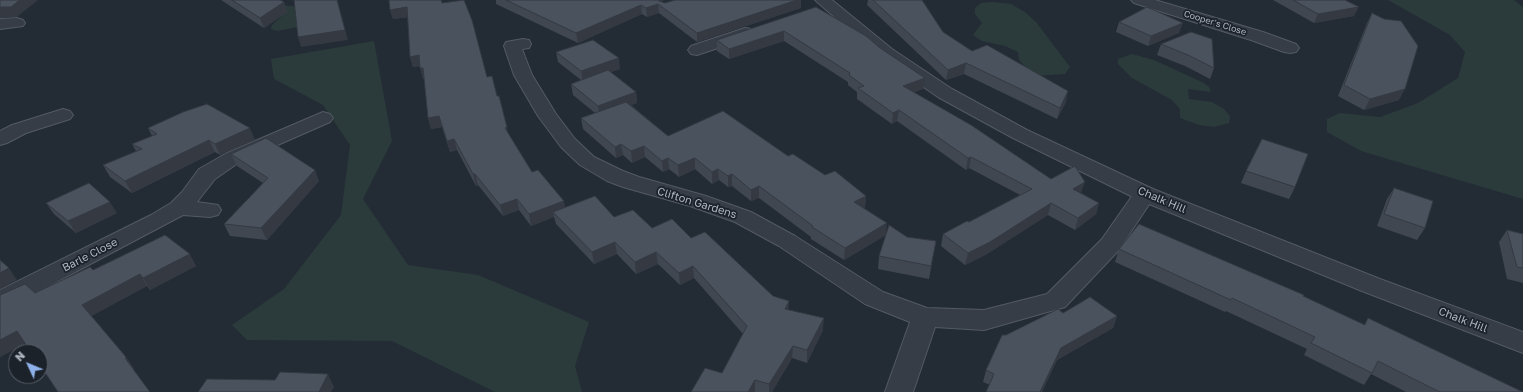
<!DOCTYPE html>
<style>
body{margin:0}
#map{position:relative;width:1523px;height:392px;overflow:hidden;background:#232b35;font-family:"Golos Text",sans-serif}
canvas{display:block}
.north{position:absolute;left:8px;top:344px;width:40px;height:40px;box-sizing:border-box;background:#1c222a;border:1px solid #585e67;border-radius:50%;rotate:314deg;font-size:11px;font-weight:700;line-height:16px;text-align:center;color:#b1b7c2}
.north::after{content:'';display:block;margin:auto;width:14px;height:18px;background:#8fb1e9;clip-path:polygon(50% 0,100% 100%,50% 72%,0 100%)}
</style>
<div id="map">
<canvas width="1523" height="392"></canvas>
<div class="north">N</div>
</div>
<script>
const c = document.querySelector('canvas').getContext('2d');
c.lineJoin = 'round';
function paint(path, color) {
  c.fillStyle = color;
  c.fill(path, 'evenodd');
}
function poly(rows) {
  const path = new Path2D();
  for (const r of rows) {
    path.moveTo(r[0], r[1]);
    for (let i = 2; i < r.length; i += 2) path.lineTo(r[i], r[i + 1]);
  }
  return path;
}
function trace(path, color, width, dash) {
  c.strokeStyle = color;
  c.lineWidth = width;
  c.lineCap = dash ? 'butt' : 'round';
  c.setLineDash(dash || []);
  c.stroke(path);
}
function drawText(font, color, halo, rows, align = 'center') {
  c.font = font + ' "Golos Text",sans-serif';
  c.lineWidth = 3.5;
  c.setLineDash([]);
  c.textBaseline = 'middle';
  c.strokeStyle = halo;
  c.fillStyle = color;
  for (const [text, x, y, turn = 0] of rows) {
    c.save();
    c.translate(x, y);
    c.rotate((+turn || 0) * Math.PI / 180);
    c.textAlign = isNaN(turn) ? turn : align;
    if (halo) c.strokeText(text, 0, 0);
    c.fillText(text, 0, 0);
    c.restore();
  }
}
paint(poly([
 [1388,0,1514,0,1523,7,1523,199,1361,151,1327,132,1327,119,1340,113,1380,117,1418,103,1458,78,1465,52,1450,35],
 [993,2,1011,4,1025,12,1036,22,1070,67,1065,74,1034,76,1019,60,1018,52,1005,46,982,41,973,35,982,23,975,14,975,8,981,3],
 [280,5,301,7,297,27,277,31,271,29,272,25,282,16,268,13],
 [374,41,392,141,363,199,408,265,478,275,589,322,575,366,582,392,495,392,392,341,247,340,232,325,284,289,341,215,350,145,323,105,274,79,271,59],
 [1132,54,1154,60,1204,83,1209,87,1211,92,1188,89,1189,99,1212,102,1224,109,1230,116,1229,123,1214,127,1199,125,1180,118,1180,109,1172,100,1132,78,1118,64,1118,59]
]), '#2b3b3b');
const minor = poly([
 [1131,0,1155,0,1263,32,1296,44,1299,48,1296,52,1290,53,1284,52,1251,40,1134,3,1131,0],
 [17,18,23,20,25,23,23,26,0,29,0,19,17,18],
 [745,28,751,29,753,33,751,37,697,55,691,54,688,50,691,46,745,28],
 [523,39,529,40,531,44,529,48,522,49,532,75,556,114,575,139,594,157,623,171,639,177,706,196,751,212,795,236,883,292,927,308,984,310,1047,294,1102,239,1137,189,1145,187,1153,189,1156,194,1118,251,1065,307,984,330,935,327,913,392,885,392,910,322,865,304,779,246,735,222,690,206,623,187,607,181,580,165,561,147,538,116,514,75,504,46,506,42,523,39],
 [63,109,70,111,73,115,70,119,26,133,7,143,0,145,0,131,12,125,63,109],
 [323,112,330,114,333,118,330,122,241,161,215,179,197,202,218,205,221,210,218,215,210,217,183,215,9,307,0,310,0,290,151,215,171,203,182,192,199,169,227,153,323,112]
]);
const tertiary = poly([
 [815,0,832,0,892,49,952,89,1027,130,1153,189,1380,279,1523,332,1523,353,1362,291,1137,199,1013,138,938,97,880,57,815,0]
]);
trace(minor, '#545a63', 2);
trace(tertiary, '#545a63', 2);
paint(minor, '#363d46');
paint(tertiary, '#363d46');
paint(poly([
 [221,0,280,0,284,2,287,12,264,28],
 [496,0,665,0,660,1,665,3,675,0,801,0,801,8,697,42,659,13,647,17,642,14,578,43,496,4],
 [868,0,922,0,943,32,972,51,1066,102,1057,119,964,74,946,80,867,5],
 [1273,0,1345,0,1354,16,1314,23],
 [442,3,487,77,497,96,508,133,532,172,565,207,614,217,652,228,691,238,773,296,789,301,788,310,823,330,807,363,792,358,772,392,691,392,722,373,743,334,694,278,680,285,658,264,636,274,617,254,594,264,556,224,554,217,531,226,519,210,503,216,478,185,476,186,457,150,450,152,442,127,431,129,428,118,424,79,423,79,420,66,413,67,410,57,408,17,393,19,390,10],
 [816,7,880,48,925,78,923,89,914,92,1051,179,1099,203,1096,214,1075,230,1048,215,987,254,965,265,941,246,943,234,969,222,1020,195,969,168,966,170,897,121,892,124,857,99,857,92,848,85,848,82,784,41,729,59,717,51,717,40],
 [1372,13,1399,100,1364,110,1338,96,1367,23],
 [1119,22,1179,33,1148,46,1116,32],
 [1191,32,1214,68,1210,79,1185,66,1157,55,1161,44],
 [556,52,620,69,611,72,636,92,637,103,631,105,668,136,788,156,825,175,866,196,865,207,864,208,886,235,844,260,811,239,811,237,759,198,751,201,732,186,728,187,719,180,712,184,695,169,679,177,669,169,663,172,645,157,632,163,623,155,616,158,583,129,581,118,595,113,573,95,571,84,581,80,558,62],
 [148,128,255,140,220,155,215,152,132,193,110,177,103,165,136,151,132,144,152,136],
 [231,154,319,181,267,240,230,236,224,224,263,183,237,166],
 [1246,171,1295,187,1289,199,1241,183],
 [1394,188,1425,228,1417,240,1377,226,1387,199],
 [46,203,117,213,76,233,54,214],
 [1507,230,1523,234,1523,283,1507,279,1499,242],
 [907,237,936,241,929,279,878,269,879,256],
 [1119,249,1303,296,1364,325,1368,318,1523,392,1406,392,1371,374,1364,385,1304,355,1307,349,1226,311,1225,312,1115,262],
 [196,266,150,290,147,286,91,316,126,357,134,369,133,370,25,343,0,357,0,295,35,293,93,270],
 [1063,313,1117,316,1113,328,1057,360,1042,392,986,392,990,385,983,382,986,370]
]), '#404751');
paint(poly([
 [20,0,38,0,17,17,0,18,0,7],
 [337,0,348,40,301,47,298,37],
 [656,0,665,0,660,2,658,4,659,13,647,17,646,8],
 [797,0,801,0,801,8,697,42,697,33],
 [284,2,287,12,264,28,260,18],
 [641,5,642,14,578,43,576,33],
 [407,7,410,17,393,19,390,10],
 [1359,7,1354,16,1314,23,1318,14],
 [1183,23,1179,33,1148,46,1151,36],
 [784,31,784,41,729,59,729,49],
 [419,55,422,66,413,67,410,57],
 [619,58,620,69,583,82,581,71],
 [966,63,964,74,946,80,948,70],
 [420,68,423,68,426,78,423,79],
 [925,78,923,89,902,97,903,86],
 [1405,89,1399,100,1364,110,1370,99],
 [1068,91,1066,102,1057,119,1060,108],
 [636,92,637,103,600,117,598,106],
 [899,110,897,121,892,124,893,113],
 [439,116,442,127,431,129,428,118],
 [250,128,255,140,220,155,215,144],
 [454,139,457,150,450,152,447,141],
 [209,140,215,152,132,193,125,181],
 [621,144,623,155,616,158,615,147],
 [644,146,645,157,632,163,631,151],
 [971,157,969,168,966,170,968,158],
 [668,158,669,169,663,172,662,161],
 [695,158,695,169,679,177,678,165],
 [718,169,719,180,712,184,712,172],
 [315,170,319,181,267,240,261,228],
 [473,174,475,174,478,185,476,186],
 [732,174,732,186,728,187,728,176],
 [1085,182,1081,193,1073,189],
 [759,186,759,198,751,201,751,190],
 [866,196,865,207,853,214,854,202],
 [517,199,519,210,503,216,500,205],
 [564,201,566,212,553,212,554,217,531,226,529,214],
 [110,202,117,213,76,233,68,221],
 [1051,203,1048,215,987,254,965,265,968,253],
 [1099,203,1096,214,1075,230,1078,218],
 [887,223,886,235,844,260,845,248],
 [615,242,617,254,594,264,592,252],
 [656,252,658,264,636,274,635,262],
 [190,254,196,266,150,290,143,278],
 [693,266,694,278,680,285,679,273],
 [9,268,17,280,0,289,0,273],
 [140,274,147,286,90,317,82,305],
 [789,301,788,313,785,309],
 [1117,316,1113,328,1057,360,1042,392,1040,392,1061,348],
 [824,318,823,330,807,363,807,350],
 [17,331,27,343,0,357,0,340],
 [793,346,792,358,772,392,769,392,769,384],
 [126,357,134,369,133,370,125,358],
 [328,374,334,387,331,392,319,392],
 [755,380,755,392,748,392]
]), '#343942');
const building = poly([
 [0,0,20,0,11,7,0,7,0,0],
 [232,0,280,0,284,2,260,18,232,0],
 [294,0,337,0,345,30,298,37,294,0],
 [389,0,441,0,442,3,464,0,472,20,487,77,492,76,497,96,499,96,507,127,505,128,532,172,538,170,564,201,529,214,517,199,500,205,475,174,473,174,454,139,447,141,439,116,428,118,423,68,420,68,419,55,410,57,407,7,390,10,389,0],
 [506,0,658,0,659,1,665,3,675,0,797,0,697,33,658,4,646,8,641,5,576,33,506,0],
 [873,0,922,0,943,32,972,51,987,45,1068,91,1060,108,966,63,948,70,873,0],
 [1293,0,1345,0,1359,7,1318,14,1293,0],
 [816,7,866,36,880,48,925,78,903,86,971,125,1051,179,1075,166,1085,182,1073,189,1099,203,1078,218,1051,203,990,242,968,253,943,234,967,221,969,222,1032,189,971,157,968,158,899,110,893,113,858,88,864,86,849,75,850,73,784,31,729,49,717,40,816,7],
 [1147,7,1183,23,1151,36,1119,22,1147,7],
 [1372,13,1384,19,1401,21,1418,46,1405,89,1370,99,1344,85,1372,13],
 [1191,32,1212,39,1214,68,1188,55,1161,44,1191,32],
 [593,40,619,58,581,71,556,52,593,40],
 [608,70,636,92,598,106,571,84,608,70],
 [626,102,668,136,723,111,788,156,793,154,825,175,835,171,866,196,854,202,887,223,845,248,812,227,813,226,759,186,751,190,732,174,728,176,718,169,712,172,695,158,678,165,668,158,662,161,644,146,631,151,621,144,615,147,581,118,626,102],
 [207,104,250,128,215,144,209,140,125,181,103,165,142,149,132,144,157,134,148,128,183,112,207,104],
 [266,138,315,170,261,228,224,224,268,178,231,154,266,138],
 [1262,139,1308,154,1295,187,1246,171,1262,139],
 [89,183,110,202,68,221,46,203,89,183],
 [1394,188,1433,201,1425,228,1384,214,1394,188],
 [595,196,614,217,633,210,652,228,672,219,691,238,705,232,773,296,789,301,785,309,824,318,807,350,793,346,769,384,755,380,748,392,691,392,705,368,722,373,747,326,693,266,679,273,656,252,635,262,615,242,592,252,553,212,595,196],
 [1139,224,1304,295,1303,296,1365,325,1368,318,1523,392,1440,392,1378,361,1372,373,1311,343,1315,337,1232,298,1231,300,1119,249,1139,224],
 [889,225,907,237,936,241,931,266,879,256,889,225],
 [1507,230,1523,234,1523,268,1517,267,1507,230],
 [165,235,190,254,143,278,140,274,82,305,126,357,125,358,150,392,58,392,40,365,40,352,31,352,17,331,0,340,0,295,25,284,35,293,90,267,93,270,165,235],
 [0,260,9,268,0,273,0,260],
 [1090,297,1117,316,1061,348,1040,392,986,392,994,374,986,370,1002,335,1006,335,1058,309,1063,313,1090,297],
 [280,372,328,374,319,392,198,392,207,379,275,380,280,372]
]);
paint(building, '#4a525e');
trace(building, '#343942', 1);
drawText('9px', '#b1b7c2', '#1c222a', [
 ["Cooper's Close",1215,23,17]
]);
drawText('11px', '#b1b7c2', '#1c222a', [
 ["Chalk Hill",1162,200,23],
 ["Clifton Gardens",697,203,17],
 ["Barle Close",90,255,-27],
 ["Chalk Hill",1463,320,21]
]);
</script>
